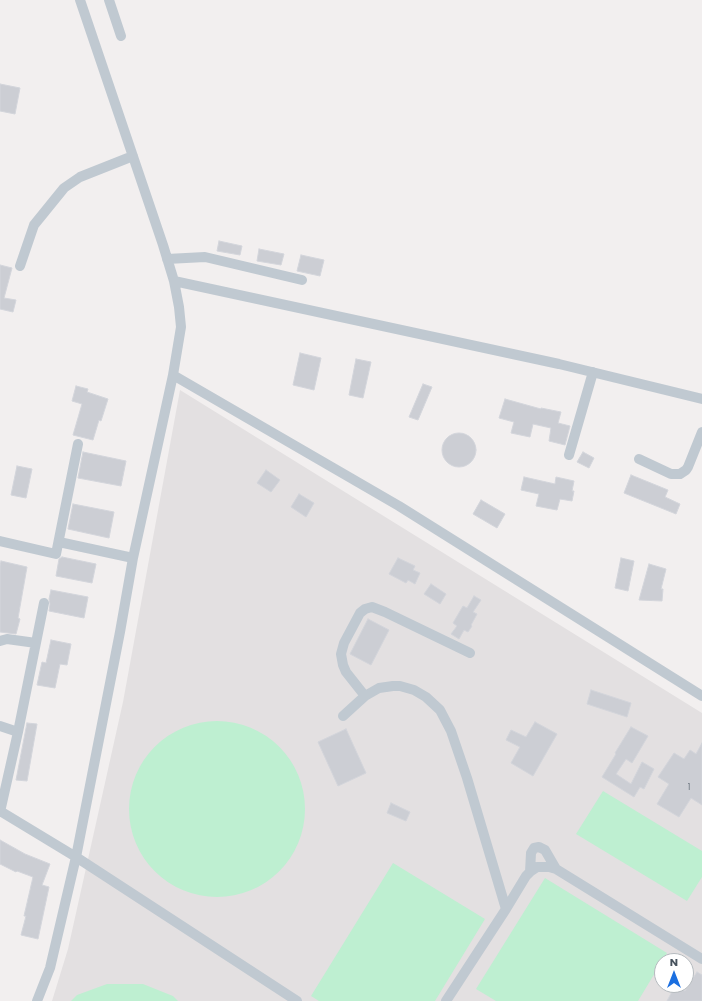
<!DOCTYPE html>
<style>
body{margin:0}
#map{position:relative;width:702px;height:1001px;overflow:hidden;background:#f2efef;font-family:Poppins,sans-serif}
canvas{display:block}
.north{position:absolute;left:654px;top:953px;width:40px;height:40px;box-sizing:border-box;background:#fff;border:1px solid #b5babe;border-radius:50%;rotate:0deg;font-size:11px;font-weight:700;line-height:16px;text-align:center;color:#47525d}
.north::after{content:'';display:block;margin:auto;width:14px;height:18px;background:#1b6fe0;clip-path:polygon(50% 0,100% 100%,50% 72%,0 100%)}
</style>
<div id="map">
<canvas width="702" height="1001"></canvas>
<div class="north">N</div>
</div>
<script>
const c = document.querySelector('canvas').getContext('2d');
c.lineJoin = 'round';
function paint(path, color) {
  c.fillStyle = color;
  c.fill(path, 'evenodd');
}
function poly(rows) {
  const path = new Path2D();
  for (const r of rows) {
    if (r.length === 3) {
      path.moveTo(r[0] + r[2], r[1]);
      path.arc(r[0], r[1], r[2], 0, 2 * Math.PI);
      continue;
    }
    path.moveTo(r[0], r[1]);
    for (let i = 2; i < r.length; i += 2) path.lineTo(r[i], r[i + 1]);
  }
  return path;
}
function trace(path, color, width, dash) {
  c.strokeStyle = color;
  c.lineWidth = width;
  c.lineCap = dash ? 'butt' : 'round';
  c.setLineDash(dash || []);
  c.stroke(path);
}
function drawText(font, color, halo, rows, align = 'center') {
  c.font = font + ' Poppins,sans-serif';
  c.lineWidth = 4;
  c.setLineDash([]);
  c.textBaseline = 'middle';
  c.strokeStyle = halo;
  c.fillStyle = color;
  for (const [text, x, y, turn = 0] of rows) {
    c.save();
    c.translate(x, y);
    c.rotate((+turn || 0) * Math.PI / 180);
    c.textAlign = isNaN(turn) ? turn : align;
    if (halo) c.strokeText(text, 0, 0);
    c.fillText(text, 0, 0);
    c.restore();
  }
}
paint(poly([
 [180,390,702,713,702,1001,52,1001,68,949,123,702],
 [662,961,686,961,686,985,662,985]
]), '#e3e0e1');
paint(poly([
 [217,809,88],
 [603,791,702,851,702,877,687,901,576,834],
 [393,863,485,919,435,1001,319,1001,311,996],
 [545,878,667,953,638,1001,496,1001,476,989],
 [107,984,143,984,173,996,178,1001,71,1001,77,995]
]), '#beefd1');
const building = poly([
 [0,84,20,88,15,114,0,111,0,84],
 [219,241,242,246,240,255,217,251,219,241],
 [259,249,284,254,281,265,257,261,259,249],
 [301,255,324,260,320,276,297,271,301,255],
 [0,265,12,268,4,298,16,300,13,312,0,309,0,265],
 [300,353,321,358,314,390,293,385,300,353],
 [356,359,371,362,363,398,349,395,356,359],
 [423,384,432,387,418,420,409,417,423,384],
 [76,386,88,389,87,392,108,399,101,421,99,420,93,440,73,435,82,404,72,401,76,386],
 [505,399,541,409,541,408,561,412,558,423,570,426,565,445,549,441,551,428,533,424,530,437,511,433,514,422,499,418,505,399],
 [459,450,17],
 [83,452,126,461,121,486,78,478,83,452],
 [583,452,594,458,589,468,577,462,583,452],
 [17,466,32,469,26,498,11,495,17,466],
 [266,470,280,480,271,492,257,483,266,470],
 [631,475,668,490,665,497,680,504,676,514,624,493,631,475],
 [524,477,555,484,556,477,574,481,572,491,574,491,572,501,560,499,557,510,536,506,539,494,521,490,524,477],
 [299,494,314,503,306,517,291,507,299,494],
 [481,500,505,514,497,528,473,514,481,500],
 [73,504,114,512,109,538,68,529,73,504],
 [62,557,96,564,92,583,56,576,59,559,62,557],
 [398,558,415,566,413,570,420,573,415,584,408,580,406,583,389,574,398,558],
 [621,558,634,561,628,591,615,588,621,558],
 [1,561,27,567,18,618,20,619,16,634,0,632,0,566,1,561],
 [649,564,666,569,661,589,663,589,662,601,639,600,649,564],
 [431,584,446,594,440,604,424,594,431,584],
 [51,590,88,597,84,618,49,611,50,604,49,599,51,590],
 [474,596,481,600,473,612,477,614,471,625,472,626,468,632,464,630,459,639,451,634,457,626,453,623,463,606,467,608,474,596],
 [368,619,389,630,371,665,350,654,368,619],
 [51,640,71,644,67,665,60,664,55,688,37,685,42,662,46,663,51,640],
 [591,690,631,703,627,717,587,704,591,690],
 [535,722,557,734,533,776,511,763,520,747,506,740,511,730,526,737,535,722],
 [27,723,37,724,27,781,16,780,27,723],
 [631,727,648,736,632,763,626,759,616,774,631,784,642,762,654,769,644,789,640,787,634,797,602,777,616,754,615,753,631,727],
 [346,729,366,773,338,786,318,742,346,729],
 [702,743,702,805,691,798,679,817,657,804,669,784,658,777,674,753,684,759,690,750,696,754,702,743],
 [391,803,410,812,406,821,387,813,391,803],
 [0,840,25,854,50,864,42,885,49,887,38,939,21,935,26,916,24,916,33,877,17,871,16,872,0,864,0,840],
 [697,972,702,975,702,1001,667,1001,675,986,685,991,697,972]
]);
paint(building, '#ccced4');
trace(building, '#d3d5db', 1);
trace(poly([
 [109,0,121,36],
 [167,259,205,257,302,280],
 [20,266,34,225,64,188,80,177,133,156],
 [174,281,559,364,702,399],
 [173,375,399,506,702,696],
 [569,455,593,372],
 [639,459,671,474,680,474,686,470,688,467,702,432],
 [0,541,56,554,78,444],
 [59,542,133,558],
 [0,641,7,639,36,643],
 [365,696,346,672,343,665,341,654,344,643,360,613,365,609,372,607,385,612,470,653],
 [343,716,365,696,379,688,393,686,400,686,414,690,426,697,440,710,451,731,467,778,506,909,446,1001],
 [0,726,18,732],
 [0,811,76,857,297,1001],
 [0,812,18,732,44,603],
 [530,872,531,853,534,848,539,847,545,850,556,869],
 [506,909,526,876,531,871,537,867,549,867,556,869,702,959],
 [37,1001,50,968,76,857,120,632,133,558,173,375,181,327,179,307,174,281,163,245,80,0]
]), '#c0c9d1', 10);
drawText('8px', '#68717b', null, [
 ["1",689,788]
]);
</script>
